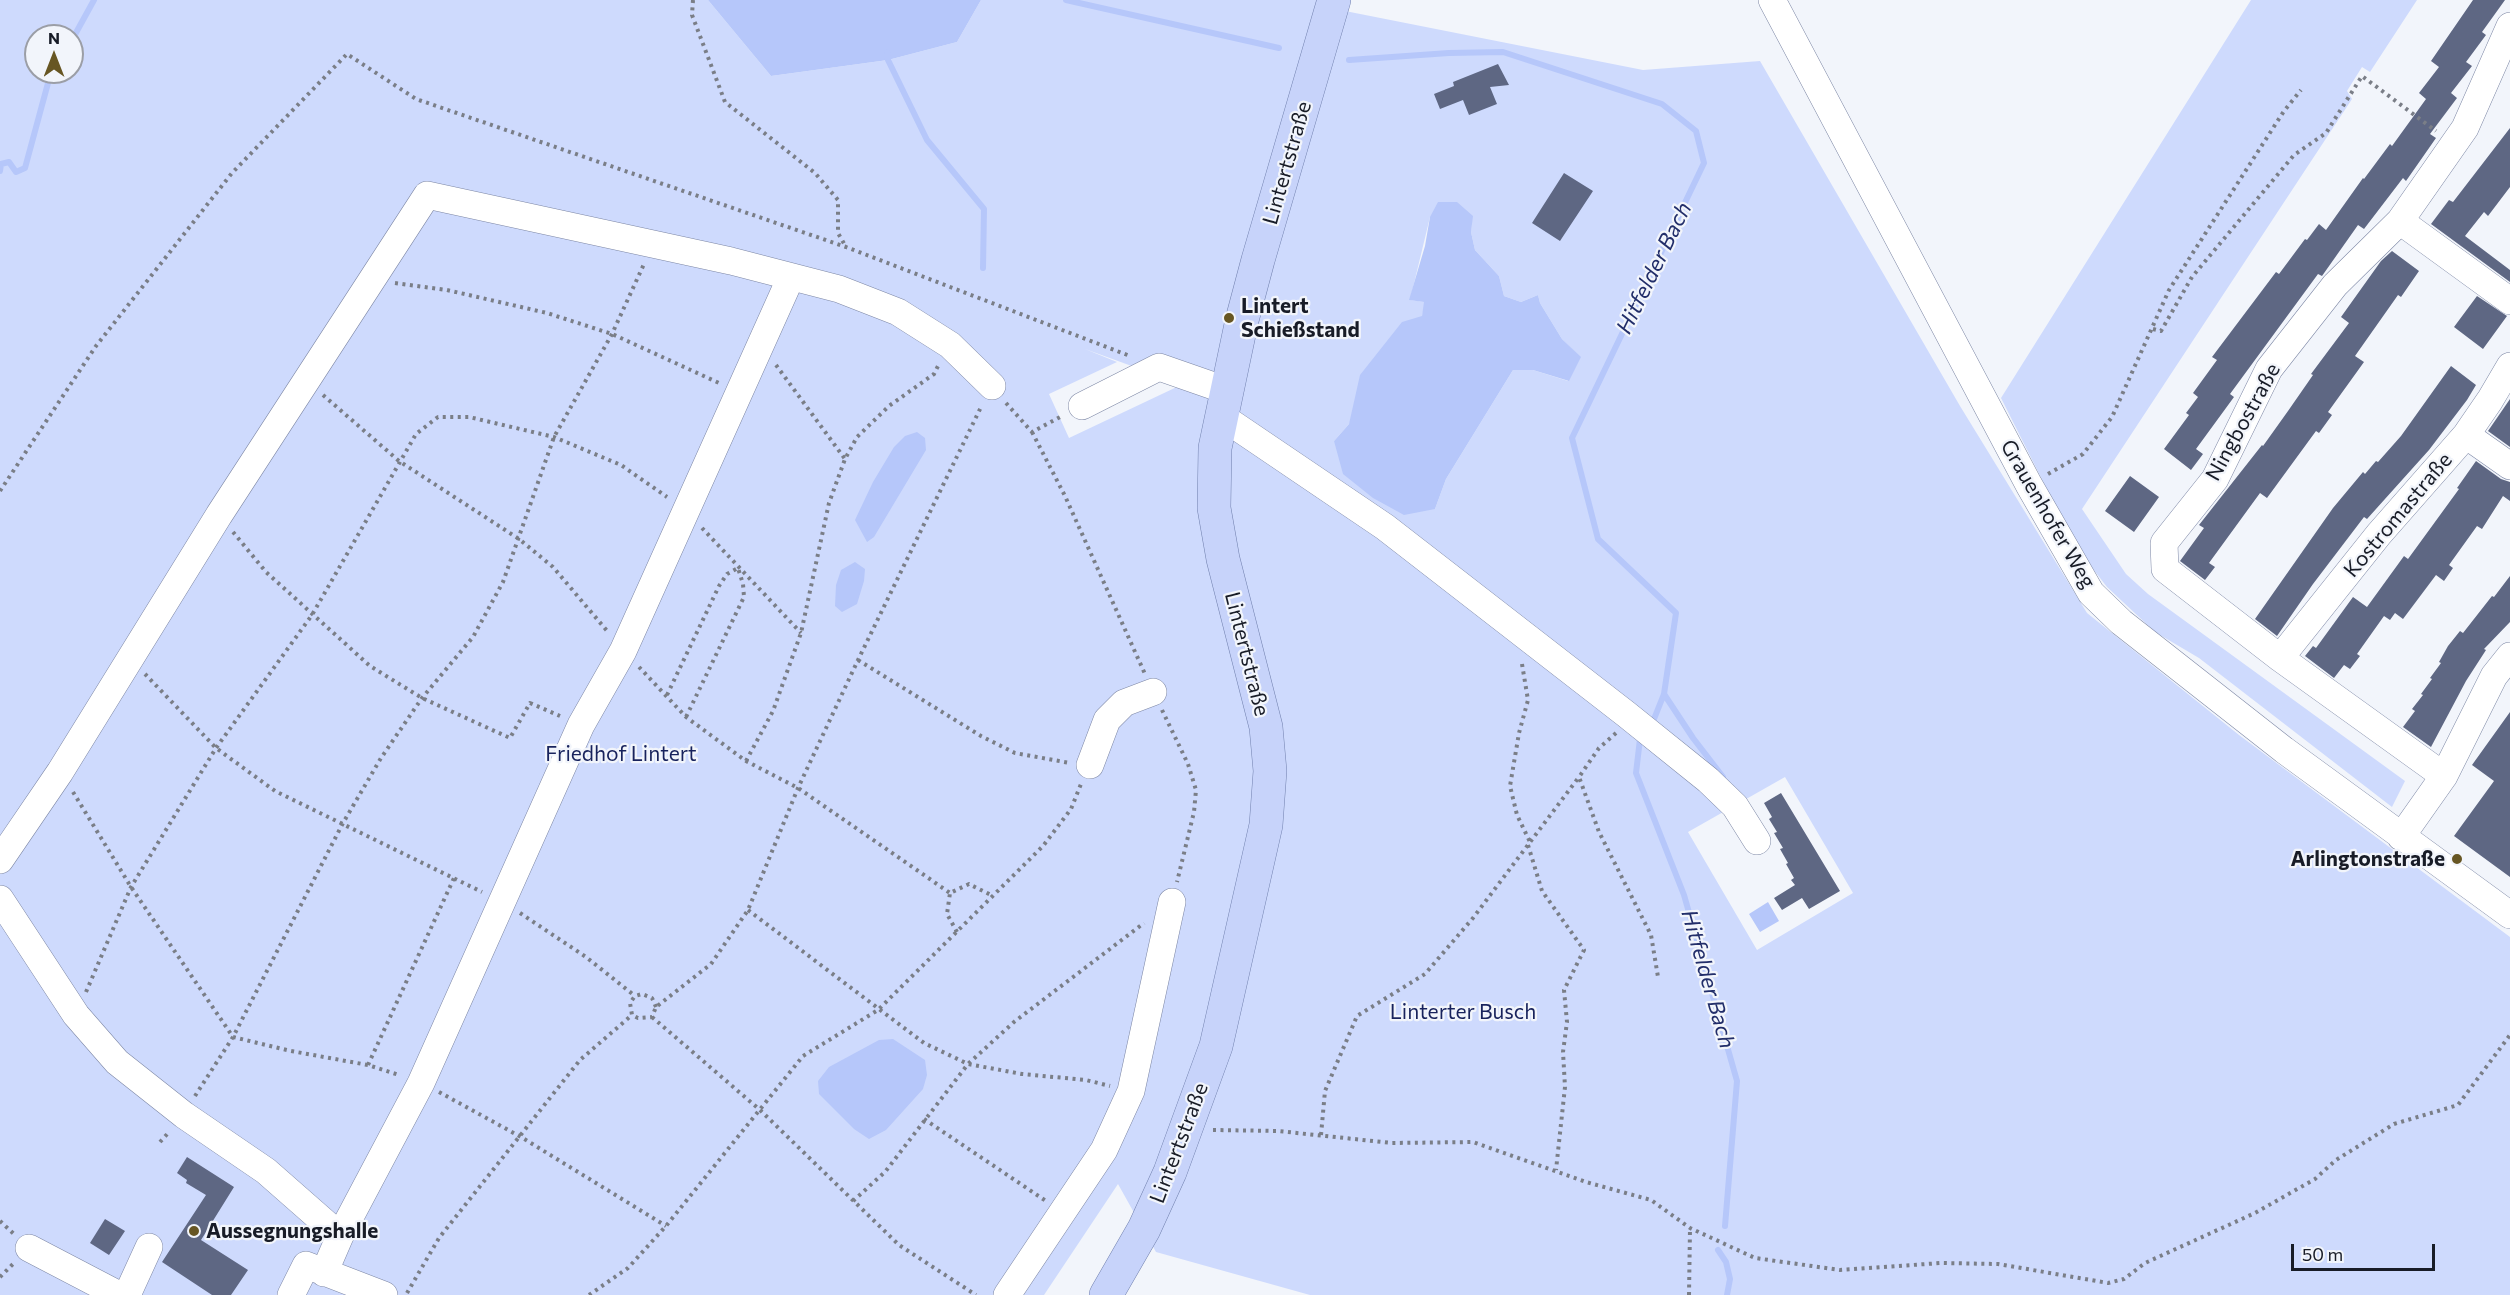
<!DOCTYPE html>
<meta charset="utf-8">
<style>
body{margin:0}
#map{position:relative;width:2510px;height:1295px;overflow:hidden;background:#f2f5fb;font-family:Commissioner,sans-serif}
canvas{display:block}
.north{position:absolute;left:24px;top:24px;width:60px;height:60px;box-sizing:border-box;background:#f2f5fb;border:2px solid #9b9ea6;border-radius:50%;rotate:0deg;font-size:16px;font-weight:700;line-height:24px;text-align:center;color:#181c27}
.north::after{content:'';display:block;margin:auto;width:21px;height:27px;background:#675623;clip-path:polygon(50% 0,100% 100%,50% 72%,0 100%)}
.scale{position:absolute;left:2291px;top:1244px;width:144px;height:27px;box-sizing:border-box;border:3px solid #181c27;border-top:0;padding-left:8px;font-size:18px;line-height:21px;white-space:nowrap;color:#181c27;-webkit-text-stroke:4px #f2f5fb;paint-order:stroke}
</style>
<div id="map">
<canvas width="2510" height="1295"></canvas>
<div class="north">N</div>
<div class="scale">50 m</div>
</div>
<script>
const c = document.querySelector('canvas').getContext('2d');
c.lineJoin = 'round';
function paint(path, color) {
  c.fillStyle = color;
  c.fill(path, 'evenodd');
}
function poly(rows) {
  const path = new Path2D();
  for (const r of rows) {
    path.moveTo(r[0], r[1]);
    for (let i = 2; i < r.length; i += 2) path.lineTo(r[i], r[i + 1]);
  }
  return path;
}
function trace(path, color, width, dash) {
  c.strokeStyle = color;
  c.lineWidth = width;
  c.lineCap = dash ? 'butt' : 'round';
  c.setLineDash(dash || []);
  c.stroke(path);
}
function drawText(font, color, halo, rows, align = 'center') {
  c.font = font + ' Commissioner,sans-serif';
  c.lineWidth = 4.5;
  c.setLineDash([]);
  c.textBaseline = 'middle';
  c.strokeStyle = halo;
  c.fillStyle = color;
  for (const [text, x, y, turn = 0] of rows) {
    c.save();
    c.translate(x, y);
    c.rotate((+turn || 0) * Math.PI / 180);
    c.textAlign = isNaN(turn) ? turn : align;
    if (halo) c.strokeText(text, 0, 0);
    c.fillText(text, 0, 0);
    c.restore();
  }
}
paint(poly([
 [0,0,708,0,771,76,888,60,957,42,981,0,1343,0,1340,10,1643,70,1760,61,1960,406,2087,613,2239,735,2510,937,2510,1295,1310,1295,1156,1252,1118,1184,1044,1295,0,1295],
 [36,36,72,36,72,72,36,72],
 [1472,216,1471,232,1475,250,1499,276,1504,296,1521,302,1538,295,1540,303,1562,339,1580,357,1568,381,1533,370,1513,370,1446,479,1435,509,1334,441,1349,424,1422,317,1425,302,1410,300,1430,217],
 [1085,349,1181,384,1181,385,1069,438,1049,394,1117,362],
 [1785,777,1853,893,1757,950,1688,832],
 [2251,0,2417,0,2370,72,2362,67,2347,91,2352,99,2082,509,2126,574,2148,594,2405,781,2392,807,2199,658,2155,632,2107,587,2076,547,2001,398]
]), '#cedafd');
paint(poly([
 [708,0,981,0,957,42,888,60,771,76],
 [1438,202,1457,202,1473,216,1471,232,1475,250,1499,276,1504,296,1521,302,1538,295,1540,303,1562,339,1581,357,1569,381,1533,370,1513,370,1446,479,1435,509,1404,515,1373,498,1343,474,1334,441,1349,424,1360,375,1402,322,1422,316,1424,302,1409,300,1425,246,1430,217],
 [917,432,925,438,926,450,874,537,867,542,855,520,873,482,894,447,905,436],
 [855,562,865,569,864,581,857,604,842,612,835,606,836,585,841,570],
 [1768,902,1779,921,1760,932,1749,914],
 [893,1039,925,1060,927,1075,923,1089,886,1130,869,1139,854,1129,819,1094,818,1081,829,1067,879,1040]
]), '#b6c7fa');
trace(poly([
 [1066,0,1279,48],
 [72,40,94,0],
 [887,52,888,60,927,140,984,209,983,268],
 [1349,60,1449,53,1503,52,1662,104,1696,131,1704,163,1572,438,1598,539,1676,613,1664,694,1652,724],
 [0,171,1,164,9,162,16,172,25,168,51,72],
 [1664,694,1693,738,1723,777],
 [1640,739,1636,773,1684,895,1737,1081,1725,1226],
 [1718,1250,1726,1262,1730,1279,1727,1295]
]), '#b6c7fa', 6);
paint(poly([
 [2473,0,2505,0,2482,32,2486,35,2466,62,2472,66,2451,93,2457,98,2430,134,2436,138,2406,181,2403,178,2364,229,2358,225,2322,276,2318,274,2230,394,2234,397,2196,449,2203,454,2191,470,2164,449,2189,415,2186,413,2198,397,2193,393,2217,360,2212,357,2276,272,2279,274,2305,239,2307,240,2319,224,2326,230,2363,178,2364,179,2390,144,2392,146,2426,99,2419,93,2439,67,2431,61],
 [1498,64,1509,85,1490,87,1497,104,1469,115,1463,100,1440,109,1434,94,1454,86,1453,82],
 [2510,128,2510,187,2488,216,2484,212,2465,236,2510,270,2510,282,2431,224,2449,200,2453,202],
 [1564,173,1593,191,1560,241,1532,223],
 [2392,251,2419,271,2401,297,2398,295,2355,356,2364,362,2328,412,2332,415,2319,433,2316,431,2267,498,2260,493,2209,563,2215,567,2205,580,2180,561,2204,528,2199,525,2262,445,2263,446,2288,411,2313,375,2311,374,2349,323,2341,317,2381,261],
 [2477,296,2507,316,2483,349,2454,327],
 [2451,366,2476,385,2467,400,2429,450,2367,519,2364,517,2313,584,2277,636,2255,619,2333,508,2363,472,2365,474,2376,461,2378,462,2401,436],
 [2510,399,2510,447,2488,431],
 [2476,461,2501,479,2510,482,2510,501,2503,496,2482,529,2477,526,2449,565,2453,568,2444,581,2436,575,2403,619,2395,613,2390,620,2384,616,2357,654,2360,656,2350,669,2344,665,2334,678,2305,656,2313,646,2316,648,2353,597,2367,607,2404,556,2408,559,2459,489,2457,488],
 [2130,476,2159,497,2134,532,2105,511],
 [2510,576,2510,622,2484,649,2486,650,2466,681,2431,747,2403,727,2415,711,2412,709,2423,695,2421,694,2432,679,2430,678,2441,663,2439,662,2448,646,2460,631,2463,633,2492,596,2494,597],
 [2510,712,2510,877,2454,836,2494,781,2472,765],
 [1781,793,1840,891,1809,909,1802,898,1782,910,1774,898,1795,885,1791,880,1794,878,1786,864,1788,863,1780,849,1783,848,1774,833,1777,832,1769,819,1772,817,1764,803],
 [187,1157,234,1187,201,1240,248,1270,231,1295,212,1295,162,1262,206,1195,186,1183,187,1180,177,1173],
 [105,1219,125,1231,109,1255,90,1243]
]), '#5e6783');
const minor = poly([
 [1772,0,2029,485,2091,593,2121,622,2284,750,2510,915],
 [2400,221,2510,301],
 [1082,406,1159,367,1228,391],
 [1221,416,1385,527,1626,714,1708,780,1735,806,1757,841],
 [2466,435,2510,466],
 [2280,658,2379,534,2466,435,2490,400,2510,366],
 [1090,765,1107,720,1124,703,1153,692],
 [2444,776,2280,658,2165,569,2164,543,2215,479,2269,369,2335,285,2400,221,2465,128,2510,26],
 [2401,837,2444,776,2494,676,2510,656],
 [0,860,60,772,219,515,427,195,731,261,839,289,898,312,950,345,992,386],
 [0,899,76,1015,117,1062,184,1115,266,1171,340,1236,324,1273],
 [340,1236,421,1083,581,725,623,651,791,277],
 [29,1248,119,1295],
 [127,1295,149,1247],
 [291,1295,306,1265,384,1295],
 [1007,1295,1104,1150,1131,1091,1172,902]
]);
const major = poly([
 [1106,1295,1144,1229,1170,1172,1216,1046,1266,825,1270,771,1266,727,1223,559,1214,508,1215,448,1242,320,1258,260,1334,0]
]);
trace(minor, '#7d87a5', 28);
trace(major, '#7180ae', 34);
trace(poly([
 [693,0,692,15,725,102,815,173,838,200,838,233,846,247],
 [395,283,447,290,547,313,612,334,719,383],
 [2153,329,2161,331,2192,277,2294,155,2326,133,2362,76,2436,131],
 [776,365,845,459],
 [323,395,399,461,519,539,553,567,608,632],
 [1006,403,1032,432,1062,416],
 [1032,432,1065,496,1145,674],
 [2048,474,2083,454,2112,417,2169,290,2284,111,2301,90],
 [0,491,96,346,232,173,347,54,416,99,846,247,1130,356],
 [702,528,801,633],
 [233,532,266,572,370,666,422,698,510,738,530,703,560,716],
 [858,660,981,736,1015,753,1070,763],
 [1522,664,1528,700,1519,733,1510,786,1517,815,1530,842],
 [639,667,686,717,746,761,798,788,950,893],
 [145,674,216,748,275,791,482,892],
 [667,695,719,586,727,574,738,568,743,584,744,597,686,717],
 [1162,710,1188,764,1196,790,1194,812,1177,882],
 [1616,733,1599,748,1579,777,1599,832,1651,935,1658,977],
 [746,761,773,711,801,633,829,503,845,459,857,437,889,406,934,374,939,364],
 [73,792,131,887,233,1037,291,1051,368,1065,399,1075],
 [1528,845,1542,891,1584,950,1564,990,1567,1022,1563,1052,1565,1087,1556,1170],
 [748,910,924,1043,968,1064,1022,1074,1086,1080,1110,1086],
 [520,913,586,957,635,996],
 [957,932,947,914,950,893,969,884,993,896],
 [86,992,131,887,216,748,312,615,416,434,438,417,469,417,554,437,621,465,667,497],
 [656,1007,652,998,642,994,635,996,630,1003,632,1015,638,1018,652,1017,656,1007,711,964,748,910,798,788,858,660,982,405],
 [652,1017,760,1110,899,1245,976,1295],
 [368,1065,454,878],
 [439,1092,521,1137,666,1226],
 [195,1096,233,1037,343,823,381,758,422,698,473,637,503,582,554,437,612,334,644,264],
 [924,1119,1046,1201],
 [1213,1130,1278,1131,1392,1143,1473,1142,1586,1182,1651,1200,1690,1228,1755,1258,1840,1270,1941,1263,1998,1264,2108,1283,2124,1279,2145,1263,2255,1213,2315,1179,2336,1160,2394,1124,2458,1105,2510,1035],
 [1321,1135,1325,1091,1357,1016,1425,974,1473,918,1579,777],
 [160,1142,170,1131],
 [853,1201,885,1172,968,1064,1014,1022,1144,923],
 [0,1221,15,1235],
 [0,1277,14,1263],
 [407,1293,439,1238,580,1060,632,1015],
 [589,1295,628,1268,666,1226,803,1056,878,1010,1043,846,1071,809,1081,784],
 [1689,1295,1690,1228]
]), '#7a7e87', 4, [3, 4.5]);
trace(minor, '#fff', 27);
trace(major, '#c7d3fa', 33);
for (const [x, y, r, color] of [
 [1229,318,6,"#675623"],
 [2457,859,6,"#675623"],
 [194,1231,6,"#675623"]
]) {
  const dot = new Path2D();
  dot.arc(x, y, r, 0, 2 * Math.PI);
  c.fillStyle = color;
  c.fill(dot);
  trace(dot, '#f2f5fb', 2);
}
drawText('21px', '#181c27', '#f2f5fb', [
 ["Lintertstraße",1287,163,-74],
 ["Ningbostraße",2243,422,-61],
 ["Grauenhofer Weg",2048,514,60],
 ["Kostromastraße",2398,515,-50],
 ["Lintertstraße",1247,654,76],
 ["Lintertstraße",1179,1143,-69]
]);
drawText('bold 21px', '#181c27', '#f2f5fb', [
 ["Lintert",1241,306],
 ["Schießstand",1241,330],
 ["Arlingtonstraße",2445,859,"right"],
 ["Aussegnungshalle",206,1231]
], 'left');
drawText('21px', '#18235d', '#f2f5fb', [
 ["Friedhof Lintert",621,754],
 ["Linterter Busch",1463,1012]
]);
drawText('italic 22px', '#222e6a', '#f2f5fb', [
 ["Hitfelder Bach",1654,268,-64],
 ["Hitfelder Bach",1708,979,74]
]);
</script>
